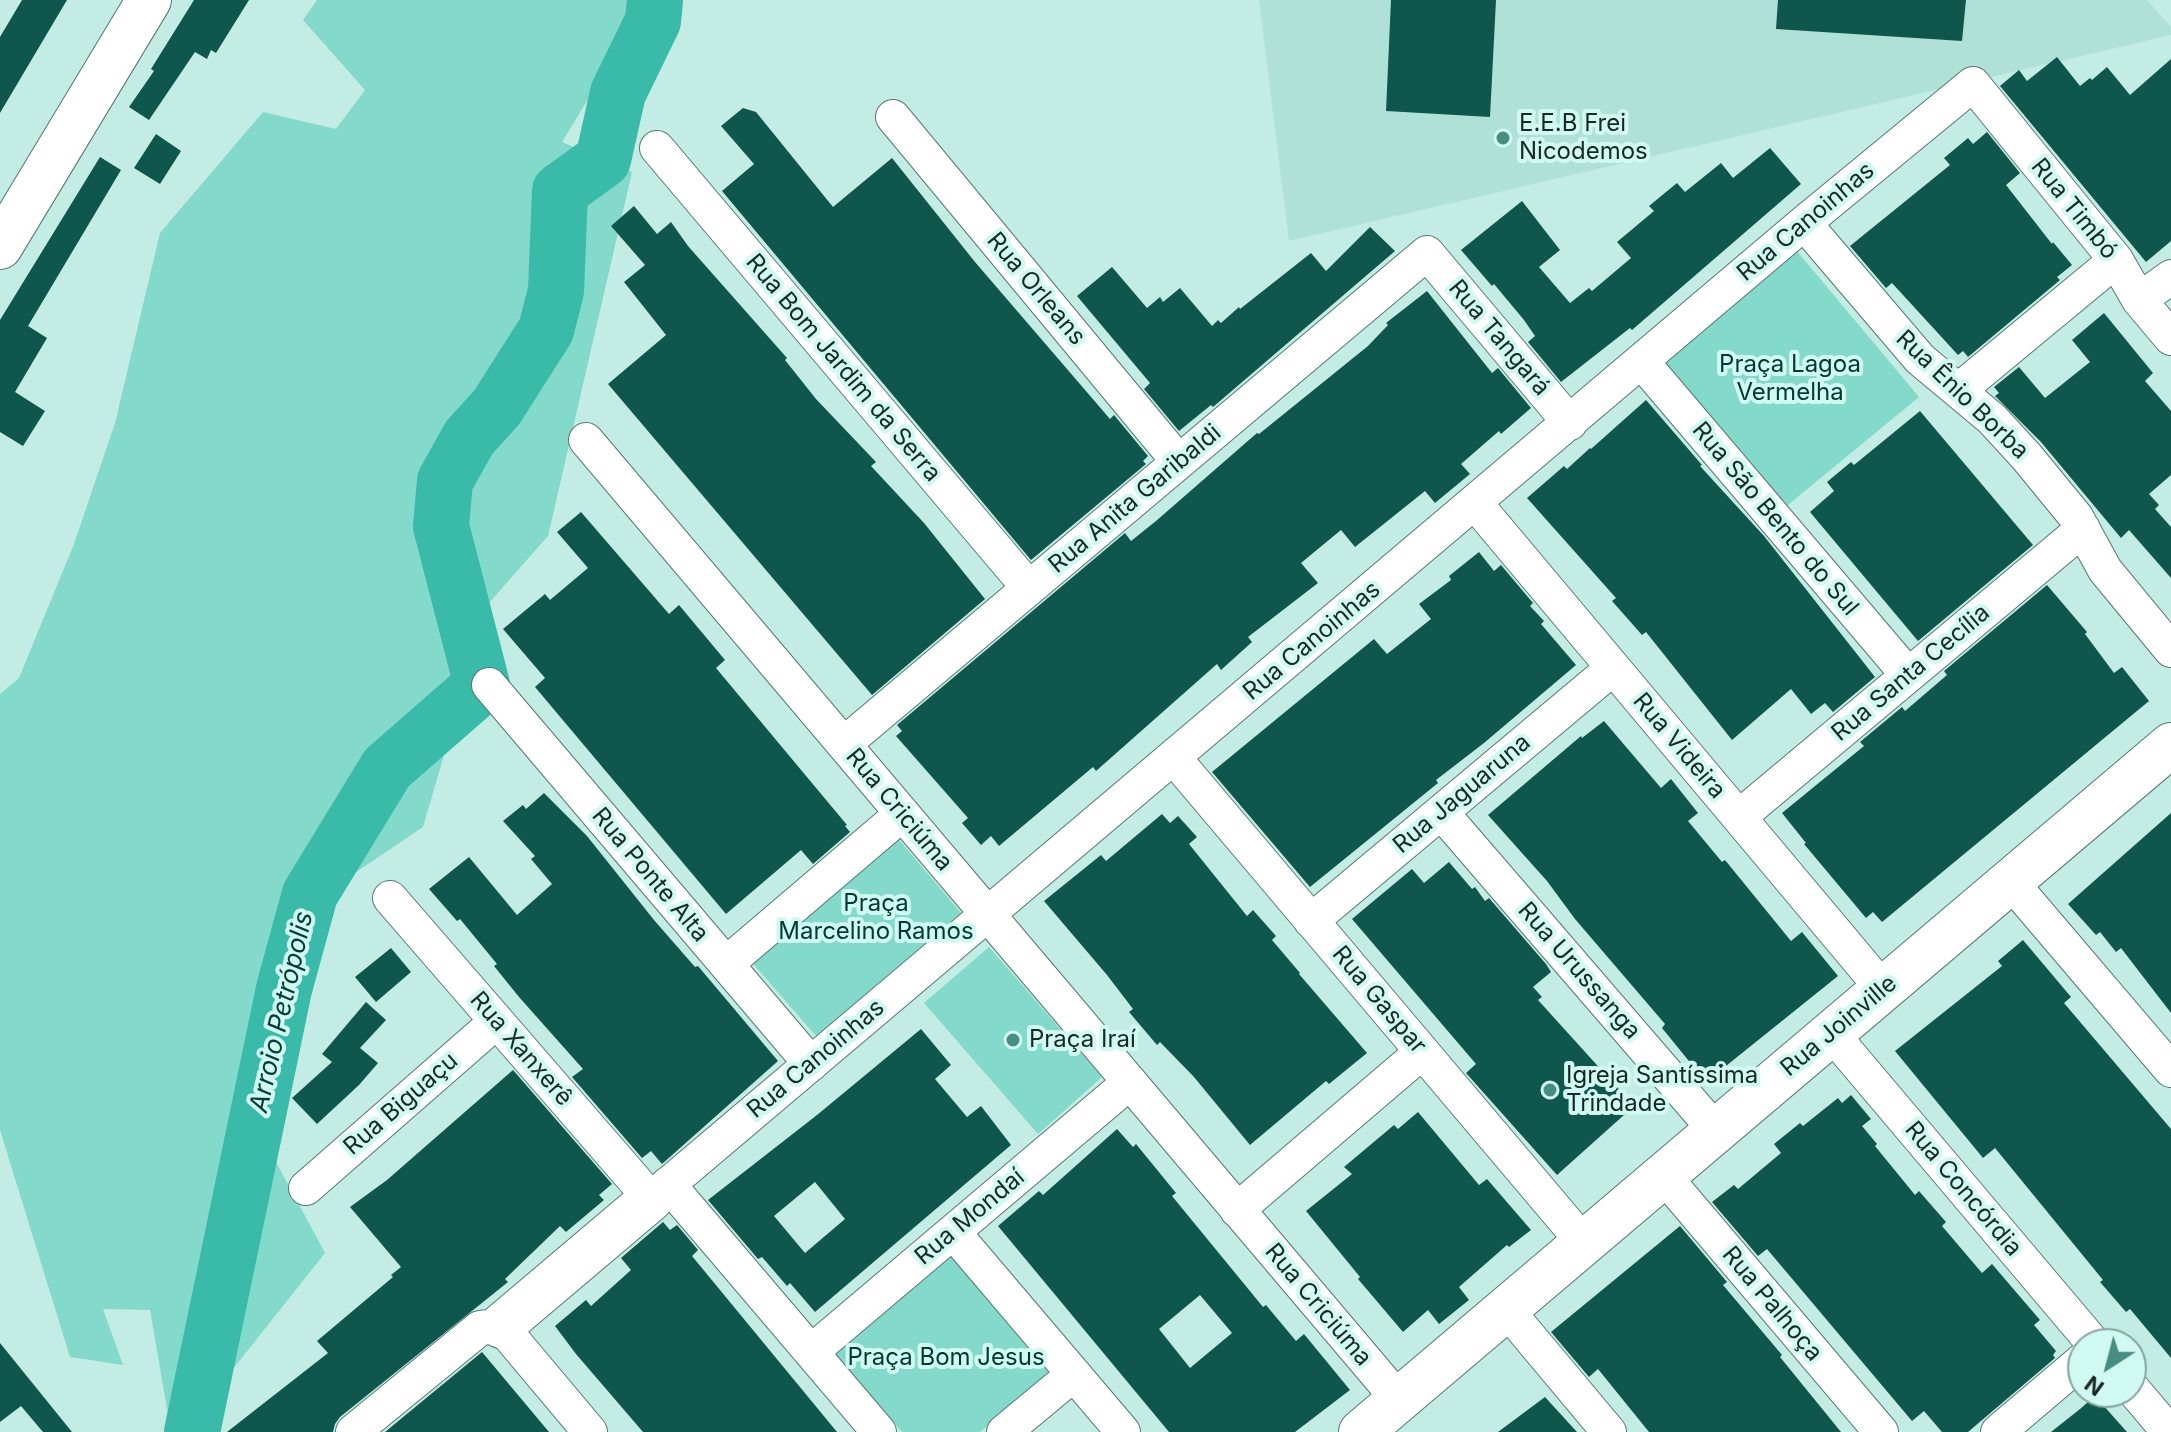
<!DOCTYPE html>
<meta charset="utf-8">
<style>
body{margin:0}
#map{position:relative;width:2171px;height:1432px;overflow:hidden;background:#c3ece4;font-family:Inter,sans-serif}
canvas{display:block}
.north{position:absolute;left:2067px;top:1328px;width:80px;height:80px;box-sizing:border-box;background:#d0f9f1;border:2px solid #86a59f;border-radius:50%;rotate:216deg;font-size:22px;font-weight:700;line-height:32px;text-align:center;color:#182825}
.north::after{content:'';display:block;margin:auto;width:28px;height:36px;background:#488d82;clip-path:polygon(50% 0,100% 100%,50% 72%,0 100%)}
</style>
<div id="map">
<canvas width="2171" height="1432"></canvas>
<div class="north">N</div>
</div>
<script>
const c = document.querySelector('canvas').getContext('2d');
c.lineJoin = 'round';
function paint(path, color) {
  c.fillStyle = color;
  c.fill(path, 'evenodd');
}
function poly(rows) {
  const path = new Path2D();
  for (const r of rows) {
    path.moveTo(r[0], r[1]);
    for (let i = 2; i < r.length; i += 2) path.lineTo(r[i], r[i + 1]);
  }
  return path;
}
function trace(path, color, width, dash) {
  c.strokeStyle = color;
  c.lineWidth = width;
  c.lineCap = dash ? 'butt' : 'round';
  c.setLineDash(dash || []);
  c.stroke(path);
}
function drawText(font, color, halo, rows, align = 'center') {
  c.font = font + ' Inter,sans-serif';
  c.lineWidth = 8;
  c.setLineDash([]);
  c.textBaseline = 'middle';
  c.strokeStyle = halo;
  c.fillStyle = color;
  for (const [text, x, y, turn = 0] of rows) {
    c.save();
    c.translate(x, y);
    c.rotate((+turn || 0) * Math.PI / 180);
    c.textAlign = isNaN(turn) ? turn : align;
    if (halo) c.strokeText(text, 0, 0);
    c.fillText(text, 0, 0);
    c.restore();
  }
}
paint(poly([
 [1259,0,2147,0,2171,27,2171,35,1289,241]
]), '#afe1d7');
paint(poly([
 [317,0,641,0,638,17,562,142,632,172,548,536,488,604,423,827,328,891,269,1149,325,1253,183,1432,171,1432,150,1310,103,1309,123,1365,70,1357,0,1130,0,694,19,678,74,544,115,423,160,233,263,112,336,129,365,90,303,20],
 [1796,250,1919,397,1783,509,1661,362],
 [895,835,961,913,816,1036,749,959],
 [989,947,1102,1077,1038,1134,924,1003],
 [954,1254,1053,1371,980,1432,902,1432,836,1354]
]), '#83d9ca');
trace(poly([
 [192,1432,284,989,310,894,387,768,482,685,441,526,445,481,469,438,497,407,546,330,556,291,560,191,603,160,618,93,653,21,655,0]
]), '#3abaa9', 56);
paint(poly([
 [22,0,67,0,0,113,0,37],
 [194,0,249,0,216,53,211,50,207,59,195,52,149,120,129,107,154,71,151,69],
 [1391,0,1496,0,1490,117,1386,111],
 [1778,0,1966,0,1962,41,1776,29],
 [2057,57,2080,86,2090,78,2092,80,2107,67,2130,95,2171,59,2171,241,2146,262,2000,86,2019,70,2027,81],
 [743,108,756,112,833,207,892,158,975,262,1110,419,1114,415,1148,456,1143,461,1146,464,1031,560,722,191,754,164,721,126],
 [1987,132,2020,173,2006,185,2052,244,2053,242,2072,265,2057,277,2060,280,1968,357,1963,351,1958,355,1892,283,1886,288,1850,246,1950,165,1944,158,1968,138,1973,144],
 [156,134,181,151,160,184,134,168],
 [1770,148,1801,184,1632,330,1630,328,1561,382,1528,342,1535,336,1524,320,1494,284,1492,286,1461,250,1522,201,1560,250,1539,267,1570,303,1589,288,1592,291,1631,258,1617,242,1654,211,1649,206,1677,183,1685,192,1721,163,1733,178],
 [100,157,121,170,28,326,47,338,15,392,45,411,23,446,0,432,0,320],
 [634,206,657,234,671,222,688,246,787,358,785,360,816,399,876,462,871,466,924,523,985,599,872,695,608,384,666,335,624,282,645,265,611,226],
 [1370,227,1395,251,1213,407,1211,405,1179,431,1144,389,1150,383,1077,296,1112,267,1147,308,1160,297,1163,302,1180,288,1212,326,1218,320,1221,323,1239,307,1240,309,1311,253,1326,271],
 [1427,291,1492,373,1498,368,1531,408,1501,434,1499,431,1461,464,1470,474,1435,503,1425,491,1355,547,1341,530,1301,563,1318,583,1248,637,1252,642,1221,670,1217,664,1096,771,1093,767,999,846,991,836,981,845,962,823,968,818,896,736,902,731,897,725,1125,533,1131,541,1156,521,1257,433,1259,434,1368,346,1388,325,1386,323],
 [2104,313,2153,373,2145,381,2171,411,2171,475,2149,494,2159,505,2155,509,2171,527,2171,578,2129,530,2121,538,2041,442,1995,396,1999,393,1994,387,2019,367,2045,398,2090,362,2072,340],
 [1646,400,1702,465,1700,466,1764,536,1875,677,1833,712,1825,703,1811,714,1791,689,1732,740,1646,632,1642,635,1612,601,1616,598,1527,498,1564,466,1567,469,1590,448,1591,449],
 [1920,411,2033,545,1918,641,1810,512,1834,491,1827,482,1851,462,1854,465],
 [581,512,669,614,679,605,725,660,716,668,847,825,845,826,850,832,813,864,801,850,726,914,535,687,545,678,503,629,545,594,550,600,588,568,557,532],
 [1479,552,1494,571,1501,565,1533,603,1530,606,1544,621,1541,624,1576,665,1484,743,1436,780,1438,783,1310,887,1212,772,1374,639,1387,654,1431,619,1419,604,1451,580,1449,576],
 [2047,585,2087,632,2085,634,2114,673,2122,667,2149,701,1882,922,1873,912,1866,918,1804,844,1806,843,1782,813,1864,746,1860,742,1902,707,1905,711,1947,675,1944,671],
 [1604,721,1661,788,1671,779,1698,813,1688,821,1722,862,1725,860,1791,941,1802,932,1838,976,1706,1082,1662,1028,1665,1024,1575,919,1547,881,1488,815,1581,736,1582,738],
 [544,793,587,836,654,920,695,967,698,966,778,1061,662,1164,651,1151,642,1158,572,1077,583,1069,519,997,494,966,497,964,460,919,457,921,429,889,469,857,517,915,552,884,531,859,535,856,503,821,523,805,526,809],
 [2171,813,2171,1013,2121,948,2116,952,2100,932,2096,935,2068,904],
 [1162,814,1170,823,1178,816,1197,837,1189,844,1247,916,1253,910,1276,936,1272,940,1300,973,1299,974,1367,1053,1329,1084,1326,1081,1250,1145,1194,1077,1160,1042,1157,1045,1129,1012,1133,1009,1107,975,1044,901,1101,855,1106,861],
 [1449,862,1472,889,1475,887,1485,901,1489,898,1546,964,1551,972,1533,987,1542,997,1538,1000,1634,1106,1557,1175,1466,1073,1476,1064,1352,919,1412,869,1424,883],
 [2023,940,2071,997,2064,1003,2171,1129,2171,1358,2130,1309,2126,1312,2100,1282,2103,1280,1995,1148,1983,1158,1895,1051,2002,966,1998,961],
 [391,948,411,972,376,1002,355,977],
 [366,1002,386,1020,360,1048,378,1063,359,1085,317,1124,292,1098,332,1062,322,1054],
 [921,1029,951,1065,935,1079,967,1117,981,1106,1011,1145,815,1312,790,1283,787,1286,762,1257,758,1259,708,1200,817,1115],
 [815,1182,845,1219,805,1253,774,1216],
 [513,1070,612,1184,599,1195,604,1200,566,1232,560,1226,505,1279,508,1282,340,1417,335,1424,333,1432,227,1432,328,1353,317,1341,393,1277,391,1275,401,1267,350,1207,387,1180],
 [1851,1095,1871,1119,1862,1126,1877,1144,1875,1146,1915,1195,1919,1191,1946,1222,1942,1226,1982,1273,1992,1264,2040,1320,2034,1325,2056,1351,2053,1355,2055,1358,1968,1432,1942,1432,1924,1411,1912,1421,1767,1249,1758,1256,1712,1202,1734,1185,1738,1189,1781,1153,1774,1144,1800,1123,1803,1126,1838,1098,1842,1103],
 [1418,1112,1479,1185,1487,1179,1531,1230,1509,1247,1507,1245,1459,1287,1469,1300,1439,1324,1428,1310,1403,1332,1358,1279,1360,1277,1306,1211,1352,1174,1344,1167,1394,1125,1398,1129],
 [1117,1129,1133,1147,1136,1144,1176,1193,1172,1196,1263,1307,1266,1305,1296,1341,1304,1334,1350,1390,1295,1432,1169,1432,998,1226,1039,1191,1043,1195],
 [1200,1295,1232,1333,1190,1368,1159,1329],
 [663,1222,670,1230,677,1225,698,1250,692,1256,837,1432,643,1432,576,1354,555,1326,586,1300,591,1306,631,1270,621,1258],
 [1680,1226,1727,1282,1723,1285,1782,1355,1780,1357,1841,1432,1649,1432,1598,1369,1589,1377,1551,1332],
 [0,1343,72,1432,43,1432,21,1406,0,1422],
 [482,1352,549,1432,385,1432],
 [2095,1396,2127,1432,2051,1432,2080,1409],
 [1545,1397,1577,1432,1498,1432]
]), '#0f564d');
const minor = poly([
 [893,117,1179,462],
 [657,148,1029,588],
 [1804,223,1920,359,1992,419,2026,456,2076,517,2105,570,2171,650],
 [2139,300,2171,277],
 [1642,362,1908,675],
 [1959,390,2116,260],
 [586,440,1399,1400],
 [1475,503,1883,989],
 [489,685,811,1064],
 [844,744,1427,253,1570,423],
 [1174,758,1584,1243],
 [1441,812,1716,1131],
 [1739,817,2083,529],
 [2010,881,2171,1070],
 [390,898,651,1199,1804,223,1973,84,2116,260,2139,300,2171,338],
 [1311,921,1613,668],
 [726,964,902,814],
 [1831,1033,2094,1344],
 [1663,1175,1881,1432],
 [668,1184,879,1432],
 [306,1188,497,1021],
 [1237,1210,1422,1052],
 [953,1232,1123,1432],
 [1506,1309,1609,1432],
 [811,1352,1130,1082],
 [2131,1387,2169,1432],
 [353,1432,480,1328,501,1326,590,1432],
 [1004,1432,1074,1374],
 [1998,1432,2083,1360]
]);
const tertiary = poly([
 [0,247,149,0],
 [501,1326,651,1199],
 [1361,1432,2171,745]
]);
trace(minor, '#547972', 36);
trace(tertiary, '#547972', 46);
trace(minor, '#fff', 34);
trace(tertiary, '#fff', 44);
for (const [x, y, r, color] of [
 [1503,138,8,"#488d82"],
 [1013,1040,8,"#488d82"],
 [1550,1090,8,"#488d82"]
]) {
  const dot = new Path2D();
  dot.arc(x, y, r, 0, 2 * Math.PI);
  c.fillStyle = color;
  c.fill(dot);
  trace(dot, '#d0f9f1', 3);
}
drawText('24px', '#182825', '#d0f9f1', [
 ["E.E.B Frei",1519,124],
 ["Nicodemos",1519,152],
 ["Praça Iraí",1029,1040],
 ["Igreja Santíssima",1566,1076],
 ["Trindade",1566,1104]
], 'left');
drawText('24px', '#182825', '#d0f9f1', [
 ["Rua Timbó",2074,209,51],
 ["Rua Canoinhas",1806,222,-40],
 ["Rua Orleans",1036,289,50],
 ["Rua Tangará",1499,338,50],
 ["Rua Bom Jardim da Serra",843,368,50],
 ["Rua Ênio Borba",1962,395,44],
 ["Rua Anita Garibaldi",1135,499,-40],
 ["Rua São Bento do Sul",1775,519,50],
 ["Rua Canoinhas",1312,641,-40],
 ["Rua Santa Cecília",1911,673,-40],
 ["Rua Videira",1679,746,50],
 ["Rua Jaguaruna",1462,794,-40],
 ["Rua Criciúma",899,810,50],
 ["Rua Ponte Alta",650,875,50],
 ["Rua Urussanga",1579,971,49],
 ["Rua Gaspar",1379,1000,50],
 ["Rua Joinville",1839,1026,-40],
 ["Rua Xanxerê",521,1049,49],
 ["Rua Canoinhas",816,1059,-40],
 ["Rua Biguaçu",401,1104,-41],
 ["Rua Concórdia",1963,1189,50],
 ["Rua Mondaí",970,1217,-40],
 ["Rua Palhoça",1772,1304,50],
 ["Rua Criciúma",1318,1305,50]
]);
drawText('24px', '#003a33', '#d0f9f1', [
 ["Praça Lagoa",1790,365],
 ["Vermelha",1790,393],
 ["Praça",876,904],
 ["Marcelino Ramos",876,932],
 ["Praça Bom Jesus",946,1358]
]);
drawText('italic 26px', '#023d36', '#d0f9f1', [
 ["Arroio Petrópolis",282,1012,-77]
]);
</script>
